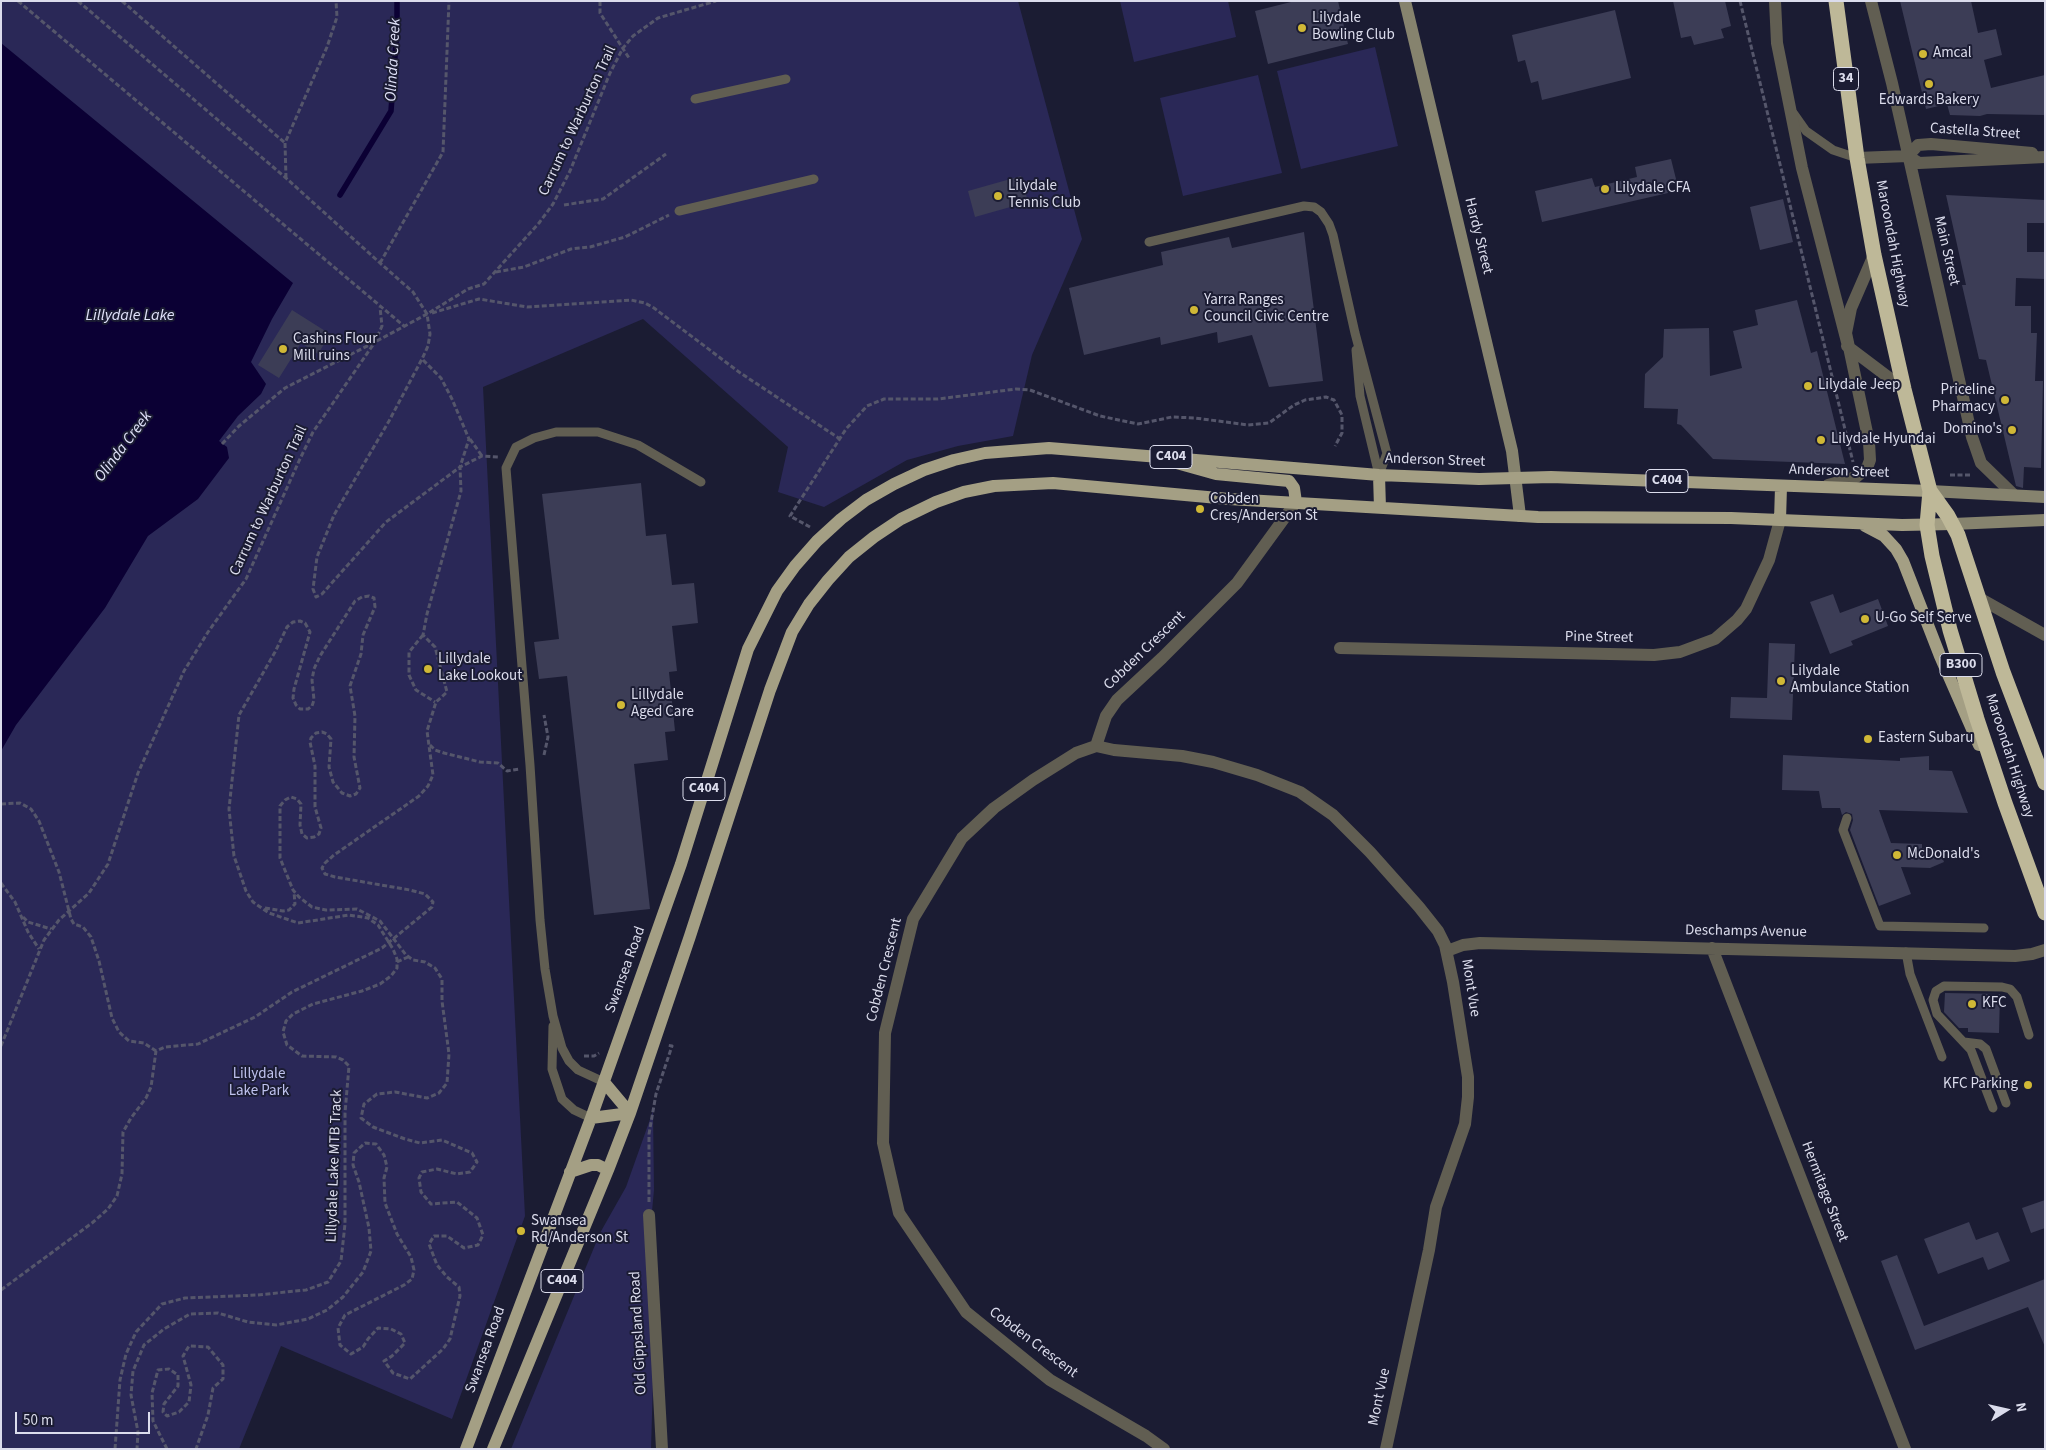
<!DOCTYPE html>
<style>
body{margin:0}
#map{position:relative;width:2046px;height:1450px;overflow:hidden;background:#1b1c33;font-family:"Source Sans 3",sans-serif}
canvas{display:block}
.frame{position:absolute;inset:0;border:2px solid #dbdcec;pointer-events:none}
.north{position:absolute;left:1981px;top:1385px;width:50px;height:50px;-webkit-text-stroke:4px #1b1c33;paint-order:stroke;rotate:80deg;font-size:14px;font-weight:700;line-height:20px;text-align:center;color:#dbdcec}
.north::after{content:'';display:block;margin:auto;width:18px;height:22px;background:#dbdcec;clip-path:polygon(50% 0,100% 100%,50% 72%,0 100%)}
.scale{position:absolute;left:15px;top:1412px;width:135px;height:22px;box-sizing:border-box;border:2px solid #dbdcec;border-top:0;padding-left:6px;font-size:15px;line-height:18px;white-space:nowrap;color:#dbdcec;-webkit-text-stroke:4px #1b1c33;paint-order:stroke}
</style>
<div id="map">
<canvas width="2046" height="1450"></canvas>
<div class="frame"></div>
<div class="north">N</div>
<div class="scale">50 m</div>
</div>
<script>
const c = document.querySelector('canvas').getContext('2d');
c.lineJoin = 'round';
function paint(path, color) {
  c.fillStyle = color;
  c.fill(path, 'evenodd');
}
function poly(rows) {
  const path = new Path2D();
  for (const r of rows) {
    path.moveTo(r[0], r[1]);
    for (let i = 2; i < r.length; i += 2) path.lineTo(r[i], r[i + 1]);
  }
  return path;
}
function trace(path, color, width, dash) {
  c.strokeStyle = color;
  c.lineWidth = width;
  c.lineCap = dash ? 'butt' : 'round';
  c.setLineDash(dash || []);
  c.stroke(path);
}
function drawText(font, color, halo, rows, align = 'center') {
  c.font = font + ' "Source Sans 3",sans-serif';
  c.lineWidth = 4;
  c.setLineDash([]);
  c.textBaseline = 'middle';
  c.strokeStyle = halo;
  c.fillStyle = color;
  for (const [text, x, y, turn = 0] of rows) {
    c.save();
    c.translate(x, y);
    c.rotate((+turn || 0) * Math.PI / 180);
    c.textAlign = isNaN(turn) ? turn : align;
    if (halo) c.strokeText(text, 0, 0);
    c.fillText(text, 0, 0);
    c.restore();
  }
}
paint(poly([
 [1,1,1018,1,1082,239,1032,355,1013,436,958,446,907,460,824,507,778,492,788,447,643,319,483,387,525,1216,452,1419,281,1346,239,1449,1,1449],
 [1120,1,1228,1,1236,37,1134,62],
 [1375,47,1398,146,1301,169,1277,71],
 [1258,75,1282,173,1183,196,1160,98],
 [653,1111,654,1190,650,1233,654,1346,651,1449,511,1449,600,1233,626,1187]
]), '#2a2857');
paint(poly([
 [1,43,293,283,272,319,251,362,266,384,261,394,238,416,219,441,227,447,229,458,198,499,148,536,105,608,16,725,1,751]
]), '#0b0034');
trace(poly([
 [340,195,391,111,397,29,397,1]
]), '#0b0034', 5.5);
paint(poly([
 [1295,1,1338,1,1348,44,1268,64,1255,11],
 [1673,1,1725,1,1731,26,1721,29,1724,38,1694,45,1691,36,1681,38],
 [1900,1,1971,1,1978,33,1996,29,2002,55,1984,60,1991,88,2045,75,2045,115,1987,114,1980,116,1950,115,1947,104,1926,109],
 [1615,10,1631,78,1542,100,1538,81,1531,83,1525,60,1518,62,1512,35],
 [1671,159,1677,183,1666,186,1668,193,1542,222,1535,191,1592,178,1595,187,1637,177,1635,167],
 [1021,176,1028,202,975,217,968,191],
 [1946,195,2045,200,2045,223,2027,223,2027,252,2045,252,2045,279,2016,278,2015,306,2031,306,2031,333,2037,333,2035,381,2043,381,2041,468,2024,467,2023,488,2016,486,1986,360,1979,359,1962,285,1966,285],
 [1783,199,1793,242,1760,250,1750,207],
 [1304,232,1323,381,1269,387,1252,335,1218,343,1217,332,1161,345,1160,337,1084,355,1069,288,1163,265,1161,252,1229,237,1232,248],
 [1797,300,1811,353,1817,351,1845,464,1713,459,1681,425,1677,424,1678,409,1644,408,1645,374,1663,357,1664,329,1709,328,1710,376,1742,368,1733,331,1758,325,1755,310],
 [292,310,330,334,318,354,301,343,279,378,258,365],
 [641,483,646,536,666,534,672,585,694,583,698,623,672,626,677,671,669,672,675,731,665,732,668,760,634,764,650,909,594,915,567,676,539,679,534,642,559,639,542,494],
 [1833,594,1840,613,1878,599,1888,626,1851,641,1853,645,1830,654,1810,602],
 [1769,643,1795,644,1792,720,1730,718,1731,697,1767,698],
 [1783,755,1900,761,1900,758,1929,756,1929,770,1952,771,1968,813,1879,810,1891,843,1922,844,1922,848,1939,849,1944,862,1930,868,1901,867,1911,894,1879,906,1850,830,1853,820,1852,814,1846,812,1842,815,1840,808,1822,808,1819,791,1782,790],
 [1945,993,2000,994,1999,1033,1968,1032,1968,1028,1959,1028,1944,1012],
 [2045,1200,2045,1228,2031,1233,2022,1208],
 [1969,1222,1976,1240,1998,1232,2010,1261,1988,1270,1983,1257,1938,1274,1924,1239],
 [1897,1255,1924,1326,2045,1279,2045,1347,2028,1307,1915,1350,1881,1261]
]), '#3c3d56');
trace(poly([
 [18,1,404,326],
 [78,1,286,178,380,263,413,292,427,314,430,334,428,346,422,359,389,421,334,515,317,557,313,589,316,597,322,594,386,522,460,467,482,456,498,457],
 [122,1,285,143],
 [600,1,600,13,629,58],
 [1740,1,1853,462],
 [1911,99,1920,99],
 [286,178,285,143,327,47,337,17,336,1],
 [564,205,603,199,666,154],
 [380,263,443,152,449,1],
 [496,272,524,267,571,249,590,247,625,237,669,215],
 [432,313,479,299,527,307,631,300,645,303,654,308,739,372,840,439],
 [470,439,482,456],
 [222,444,239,426,285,388,375,342,427,314,468,289,484,284,539,223,553,204,570,171,610,73,623,48,633,36,658,18,716,1],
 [1950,475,1972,475],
 [810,527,790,516,846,429,867,406,884,399,938,399,1016,389,1030,390,1100,416,1138,424,1172,417,1195,418,1248,425,1269,423,1294,405,1305,400,1326,397,1334,400,1342,415,1342,433,1335,446],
 [423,635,409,652,409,675,416,690,435,702],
 [430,745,435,750,444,753,480,762,498,763,507,771,519,769],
 [544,755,548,737,544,715],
 [1,804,20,803,31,809,39,821,59,872,71,919,74,924,83,927,91,937,99,961,112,1018,119,1032,129,1041,144,1043,156,1051],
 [1,883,15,902,28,932,39,949],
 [265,908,283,911,289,910,295,904,294,892],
 [23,917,28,922,51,929],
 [397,962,408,957],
 [1,1046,44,940,59,920,89,893,108,864,138,773,184,671,208,632,246,579,299,461,313,432,375,342,382,326,380,307],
 [584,1056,594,1056,599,1053],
 [649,1202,649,1134,656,1094,672,1046,667,1045],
 [1,1290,92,1223,108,1209,117,1196,122,1174,123,1132,131,1118,146,1098,151,1087,156,1051,165,1047,198,1044,255,1017,292,992,382,948,432,907,433,902,425,894,410,890,335,877,325,874,322,868,325,863,334,855,419,796,428,786,433,775,427,731,436,702,447,692,435,647,423,635,427,614,461,491,460,467,469,439,452,399,441,378,422,359],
 [115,1449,120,1380,126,1354,136,1332,162,1304,185,1298,257,1295,306,1290,328,1282,341,1261,345,1224,345,1113,349,1066,343,1060,336,1057,302,1056,287,1045,283,1032,286,1021,293,1014,313,1004,362,991,380,984,391,976,397,968,397,959,393,949,378,925,368,918,349,915,298,923,269,913,253,902,246,891,234,856,229,809,239,715,275,652,287,627,293,622,300,621,305,623,310,632,294,689,293,698,296,705,300,709,308,709,312,706,314,700,312,680,314,669,320,656,355,601,362,597,369,596,374,598,375,607,363,635,361,654,350,686,355,716,354,757,360,788,356,794,350,796,342,793,333,782,329,767,331,739,327,734,322,732,316,733,311,738,310,742,315,766,315,807,321,828,319,834,314,837,307,838,302,834,300,825,301,804,297,799,291,797,285,800,280,806,280,858,293,890,299,897,312,907,326,910,357,909,380,921,406,955,413,960,425,962,435,968,442,979,442,1001,449,1054,447,1083,439,1093,427,1098,395,1092,377,1094,364,1104,361,1118,373,1127,405,1139,420,1143,442,1140,472,1153,477,1162,470,1172,457,1174,437,1169,422,1172,419,1178,421,1192,431,1204,457,1202,477,1218,483,1235,478,1245,464,1248,447,1236,434,1236,429,1244,437,1265,447,1277,459,1287,460,1296,450,1339,443,1349,410,1379,393,1373,384,1361,392,1356,405,1343,401,1334,391,1329,378,1328,368,1339,363,1347,351,1354,340,1345,338,1328,345,1315,404,1285,412,1279,414,1270,411,1257,397,1234,385,1203,384,1178,387,1167,384,1155,376,1144,365,1143,354,1153,353,1165,359,1182,369,1228,371,1251,363,1272,343,1297,327,1310,308,1319,276,1325,248,1322,218,1313,190,1314,164,1329,144,1345,133,1371,131,1395,138,1432,137,1449],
 [167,1449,153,1421,152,1393,158,1370,169,1369,178,1375,178,1386,164,1404,163,1412,167,1416,179,1412,189,1402,191,1385,183,1356,189,1346,208,1347,223,1365,223,1379,213,1388,208,1415,196,1449]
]), '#55566b', 3, [5, 2.5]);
trace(poly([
 [695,99,786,79],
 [1794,114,1806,131,1833,150,1857,158],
 [679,211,814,179],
 [1149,242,1304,206,1314,207,1321,212,1329,224,1333,235,1355,333,1386,450,1387,453,1379,475],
 [1356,350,1360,396,1379,475],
 [1847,818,1843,830,1880,926,1984,928],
 [1906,952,1910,974,1942,1057],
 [553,1026,552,1069,562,1099,574,1110,591,1118],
 [1964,1042,1980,1044,1986,1049,2006,1103],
 [604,1082,578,1070,569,1061,562,1048,553,1016,545,969,540,920,530,765,506,468,516,447,534,438,556,432,598,432,638,445,701,482],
 [1993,1108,1971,1050,1937,1014,1933,1000,1936,991,1944,986,2002,987,2010,989,2017,997,2029,1035]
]), '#615e52', 9);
trace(poly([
 [1775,1,1777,43,1802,168,1847,342],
 [1871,1,1892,83,1972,437,1981,463,2014,495],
 [1908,156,1918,145,1931,144,2032,153],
 [1857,158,1908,156,1919,163,2045,157],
 [1847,346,1904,389],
 [1828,485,1856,477,1867,468,1870,460,1869,442,1846,333,1851,308,1874,255],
 [1979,598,2045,635],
 [1340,648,1654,655,1680,652,1715,639,1737,620,1746,609,1769,560,1780,520],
 [1096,746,1114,750,1182,756,1213,762,1257,775,1300,792,1333,815,1370,852,1419,907,1438,931,1445,945,1453,982,1468,1077,1468,1097,1465,1124,1436,1207,1429,1250,1386,1449],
 [1712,948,1905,1449],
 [1447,951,1463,945,1480,943,2015,956,2032,954,2045,950],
 [649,1215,662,1449],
 [1164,1449,1146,1436,1050,1380,966,1312,899,1213,883,1143,885,1033,913,919,962,838,994,808,1033,780,1076,753,1096,746,1106,716,1117,700,1162,658,1237,583,1296,502]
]), '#615e52', 12);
trace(poly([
 [1405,1,1512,451,1520,516],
 [1930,491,2045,497],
 [1953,524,2045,520]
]), '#86836e', 12);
trace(poly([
 [1173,462,1216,474,1289,481,1294,488,1296,502],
 [1379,475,1380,508],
 [1780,520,1781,487],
 [1865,526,1884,536,1896,549,1903,561,1940,656,1979,745],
 [604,1082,630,1113],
 [591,1118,630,1113],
 [570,1172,591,1165,598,1165,608,1170],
 [466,1449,591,1118,681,864,748,649,777,591,795,566,817,541,841,519,866,500,894,484,924,470,954,460,985,453,1049,448,1379,475,1479,479,1551,477,1930,491],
 [493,1449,608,1170,630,1113,690,936,770,690,792,632,809,604,828,580,849,557,874,537,901,519,936,502,964,492,994,486,1053,483,1229,499,1538,517,1731,518,1902,525,1953,524]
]), '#a49f84', 12);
trace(poly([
 [1836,1,1857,158,1874,255,1904,389,1930,491,1927,525,1932,556,1950,630,1977,719,2005,803,2045,913],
 [1930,491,1948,516,1958,535,2003,672,2045,783]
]), '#beb898', 15);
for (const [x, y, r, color] of [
 [1302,28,5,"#d0b836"],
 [1923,54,5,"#d0b836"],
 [1929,84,5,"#d0b836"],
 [1605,189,5,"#d0b836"],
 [998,196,5,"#d0b836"],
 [1194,310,5,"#d0b836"],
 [283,349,5,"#d0b836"],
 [1808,386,5,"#d0b836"],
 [2005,400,5,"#d0b836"],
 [2012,430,5,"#d0b836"],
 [1821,440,5,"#d0b836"],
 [1200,509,5,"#d0b836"],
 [1865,619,5,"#d0b836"],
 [428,669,5,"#d0b836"],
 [1781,681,5,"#d0b836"],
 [621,705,5,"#d0b836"],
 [1868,739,5,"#d0b836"],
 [1897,855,5,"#d0b836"],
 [1972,1004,5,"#d0b836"],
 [2028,1085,5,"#d0b836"],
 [521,1231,5,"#d0b836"]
]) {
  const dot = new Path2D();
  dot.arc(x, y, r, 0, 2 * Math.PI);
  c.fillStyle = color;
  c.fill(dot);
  trace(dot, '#1b1c33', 2);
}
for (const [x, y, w] of [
 [1846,79,25],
 [1171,457,42],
 [1667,481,42],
 [1961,665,42],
 [704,789,42],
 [562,1281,42]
]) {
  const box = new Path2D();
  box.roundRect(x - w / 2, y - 11.5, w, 23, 4);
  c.fillStyle = '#1b1c33';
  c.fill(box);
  trace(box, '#dbdcec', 1);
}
drawText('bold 14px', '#dbdcec', null, [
 ["34",1846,79],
 ["C404",1171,457],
 ["C404",1667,481],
 ["B300",1961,665],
 ["C404",704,789],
 ["C404",562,1281]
]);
drawText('15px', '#dbdcec', '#1b1c33', [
 ["Lilydale",1312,19],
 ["Bowling Club",1312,36],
 ["Amcal",1933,54],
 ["Edwards Bakery",1929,101,"center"],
 ["Lilydale",1008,187],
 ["Tennis Club",1008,204],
 ["Lilydale CFA",1615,189],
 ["Yarra Ranges",1204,301],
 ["Council Civic Centre",1204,318],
 ["Cashins Flour",293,340],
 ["Mill ruins",293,357],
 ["Lilydale Jeep",1818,386],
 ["Priceline",1995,391,"right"],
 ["Pharmacy",1995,408,"right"],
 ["Domino's",2002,430,"right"],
 ["Lilydale Hyundai",1831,440],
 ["Cobden",1210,500],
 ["Cres/Anderson St",1210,517],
 ["U-Go Self Serve",1875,619],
 ["Lillydale",438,660],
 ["Lake Lookout",438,677],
 ["Lilydale",1791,672],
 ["Ambulance Station",1791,689],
 ["Lillydale",631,696],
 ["Aged Care",631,713],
 ["Eastern Subaru",1878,739],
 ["McDonald's",1907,855],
 ["KFC",1982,1004],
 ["KFC Parking",2018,1085,"right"],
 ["Swansea",531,1222],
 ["Rd/Anderson St",531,1239]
], 'left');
drawText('15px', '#dbdcec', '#1b1c33', [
 ["Carrum to Warburton Trail",578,121,-65],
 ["Castella Street",1975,132,4],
 ["Hardy Street",1478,236,76],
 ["Maroondah Highway",1892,244,79],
 ["Main Street",1946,251,77],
 ["Anderson Street",1435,461,2],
 ["Anderson Street",1839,472,2],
 ["Carrum to Warburton Trail",269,501,-65],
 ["Pine Street",1599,638,1],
 ["Cobden Crescent",1145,651,-44],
 ["Maroondah Highway",2009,756,72],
 ["Deschamps Avenue",1746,932,1],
 ["Swansea Road",626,970,-70],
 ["Cobden Crescent",885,970,-76],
 ["Mont Vue",1470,988,81],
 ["Lillydale Lake MTB Track",335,1166,-88],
 ["Hermitage Street",1824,1192,69],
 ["Old Gippsland Road",639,1333,-93],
 ["Cobden Crescent",1033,1343,37],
 ["Swansea Road",486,1350,-70],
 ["Mont Vue",1380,1397,-78]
]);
drawText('15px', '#bfc2ee', '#1b1c33', [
 ["Lillydale",259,1075],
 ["Lake Park",259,1092]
]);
drawText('italic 16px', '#e0e2f9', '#1b1c33', [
 ["Olinda Creek",394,60,-87],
 ["Lillydale Lake",130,316],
 ["Olinda Creek",124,447,-53]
]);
</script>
